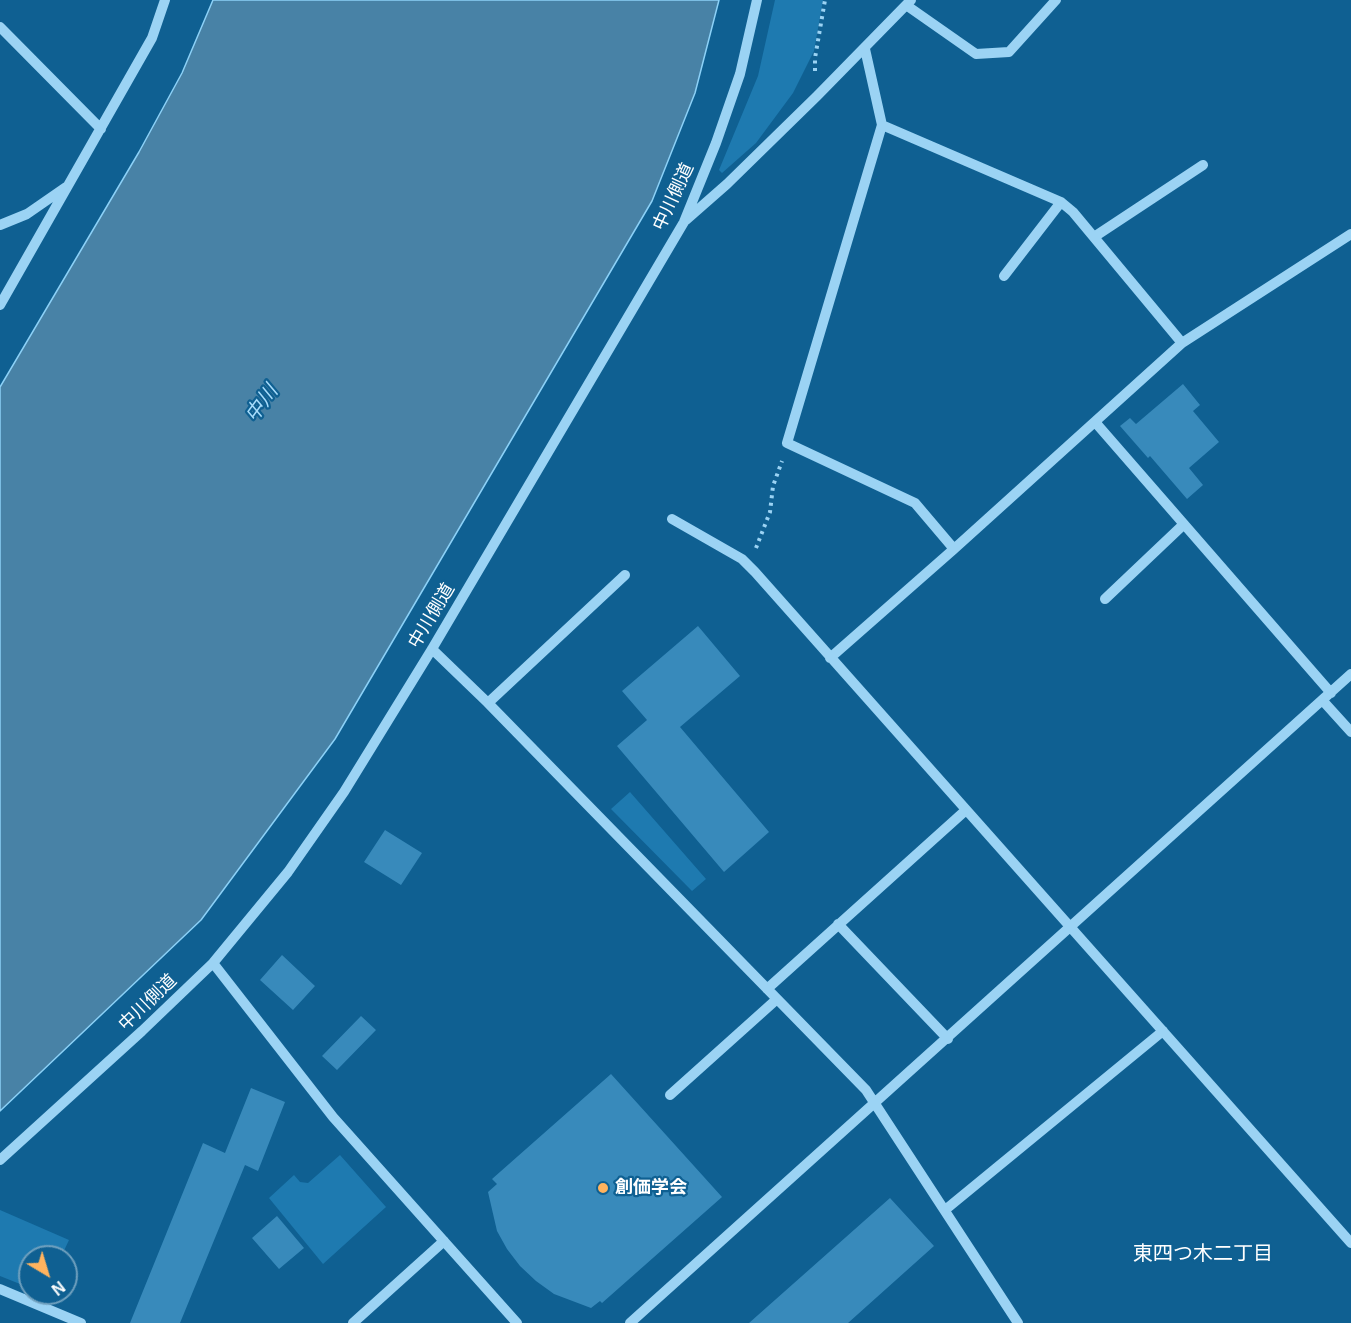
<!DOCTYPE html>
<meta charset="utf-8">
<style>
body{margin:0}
#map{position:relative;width:1351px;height:1323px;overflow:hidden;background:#0f6092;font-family:Helvetica,sans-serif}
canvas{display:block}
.north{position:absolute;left:18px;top:1245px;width:60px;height:60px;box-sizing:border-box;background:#0f6092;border:2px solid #6fa0be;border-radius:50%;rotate:142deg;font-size:16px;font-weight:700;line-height:24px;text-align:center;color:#fff}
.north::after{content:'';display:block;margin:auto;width:21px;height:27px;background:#ffb35e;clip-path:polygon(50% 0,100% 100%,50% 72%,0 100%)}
</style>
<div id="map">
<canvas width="1351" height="1323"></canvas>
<div class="north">N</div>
</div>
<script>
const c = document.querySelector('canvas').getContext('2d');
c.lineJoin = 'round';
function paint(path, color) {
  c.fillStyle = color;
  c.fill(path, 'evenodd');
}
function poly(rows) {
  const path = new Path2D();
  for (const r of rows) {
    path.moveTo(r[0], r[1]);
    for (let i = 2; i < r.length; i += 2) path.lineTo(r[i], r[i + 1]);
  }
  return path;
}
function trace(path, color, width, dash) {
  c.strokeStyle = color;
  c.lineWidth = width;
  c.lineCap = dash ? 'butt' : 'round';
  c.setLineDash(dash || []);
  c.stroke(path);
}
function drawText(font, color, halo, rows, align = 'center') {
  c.font = font + ' Helvetica,"Noto Sans JP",sans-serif';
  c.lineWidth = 4.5;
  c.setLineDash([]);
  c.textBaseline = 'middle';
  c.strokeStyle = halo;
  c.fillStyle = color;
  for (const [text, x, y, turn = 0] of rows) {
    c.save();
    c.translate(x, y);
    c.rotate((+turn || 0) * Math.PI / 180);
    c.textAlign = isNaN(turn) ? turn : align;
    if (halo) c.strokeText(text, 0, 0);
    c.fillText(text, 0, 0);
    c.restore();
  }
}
paint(poly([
 [775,0,823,0,814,51,793,93,756,143,722,173,719,170,758,76],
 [630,792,706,879,692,891,611,809],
 [340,1155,386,1207,323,1264,269,1198,294,1175,300,1182,308,1183],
 [0,1210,69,1240,61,1257,30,1257,30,1288,0,1276]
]), '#1e7ab0');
const water = poly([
 [213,0,719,0,695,93,652,201,335,739,201,920,0,1111,0,387,139,152,182,73,213,0]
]);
paint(water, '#4882a6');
trace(water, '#8cd1f7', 1.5);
paint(poly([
 [1183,384,1200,405,1193,411,1219,442,1189,468,1203,485,1187,499,1150,456,1148,458,1120,426,1130,418,1136,424],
 [698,626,740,676,680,727,769,832,724,872,617,746,647,720,622,691],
 [385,830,422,853,401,885,364,862],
 [282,955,315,986,293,1010,260,980],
 [361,1016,376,1030,337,1070,322,1056],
 [611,1074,722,1197,602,1303,600,1301,591,1308,554,1294,536,1281,520,1266,507,1249,497,1231,488,1192,497,1184,492,1179],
 [251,1088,285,1102,258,1171,245,1165,180,1323,130,1323,203,1143,225,1153],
 [890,1198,934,1246,848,1323,749,1323],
 [277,1216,304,1248,279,1269,252,1238]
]), '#388abb');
trace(poly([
 [815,71,815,58,825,0],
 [756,548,770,512,773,486,782,461]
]), '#9bd3f4', 4, [3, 4.5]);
trace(poly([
 [906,5,976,54,1009,52,1056,0],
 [0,27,101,129],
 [865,49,882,125,787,443,915,503,954,549],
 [882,125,1061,202,1073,212,1182,343],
 [686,220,727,184,817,96,911,0],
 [0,225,27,214,66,187],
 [1094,237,1203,165],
 [1004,276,1061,202],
 [0,305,152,38,165,0],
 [1095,422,1331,693],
 [672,519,742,559,755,572,1351,1243],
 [1105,599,1183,525],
 [432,649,488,703,866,1090,1018,1323],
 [830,658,954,549,1182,343,1351,234],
 [1323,701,1351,732],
 [488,703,625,575],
 [838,924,948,1039],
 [213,963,333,1117,517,1323],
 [767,989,966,810],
 [670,1095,777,999],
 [0,1160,142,1031,213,963,288,872,344,792,432,649,684,222,716,143,740,74,757,0],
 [945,1210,1163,1031],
 [0,1289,81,1323],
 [353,1323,444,1241],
 [630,1323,1351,674]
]), '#9bd3f4', 10);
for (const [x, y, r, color] of [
 [603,1188,6,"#ffb35e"]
]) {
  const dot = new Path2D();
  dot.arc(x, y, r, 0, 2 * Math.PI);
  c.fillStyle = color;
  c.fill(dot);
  trace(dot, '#0f6092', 2);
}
drawText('18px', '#fff', '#0f6092', [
 ["中川側道",674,197,-65],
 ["中川側道",432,616,-59],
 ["中川側道",148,1003,-44]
]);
drawText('bold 18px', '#fff', '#0f6092', [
 ["創価学会",615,1188]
], 'left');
drawText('italic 20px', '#a7dcfb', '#0f6092', [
 ["中川",262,404,-54]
]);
drawText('20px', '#fff', '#0f6092', [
 ["東四つ木二丁目",1203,1254]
]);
</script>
